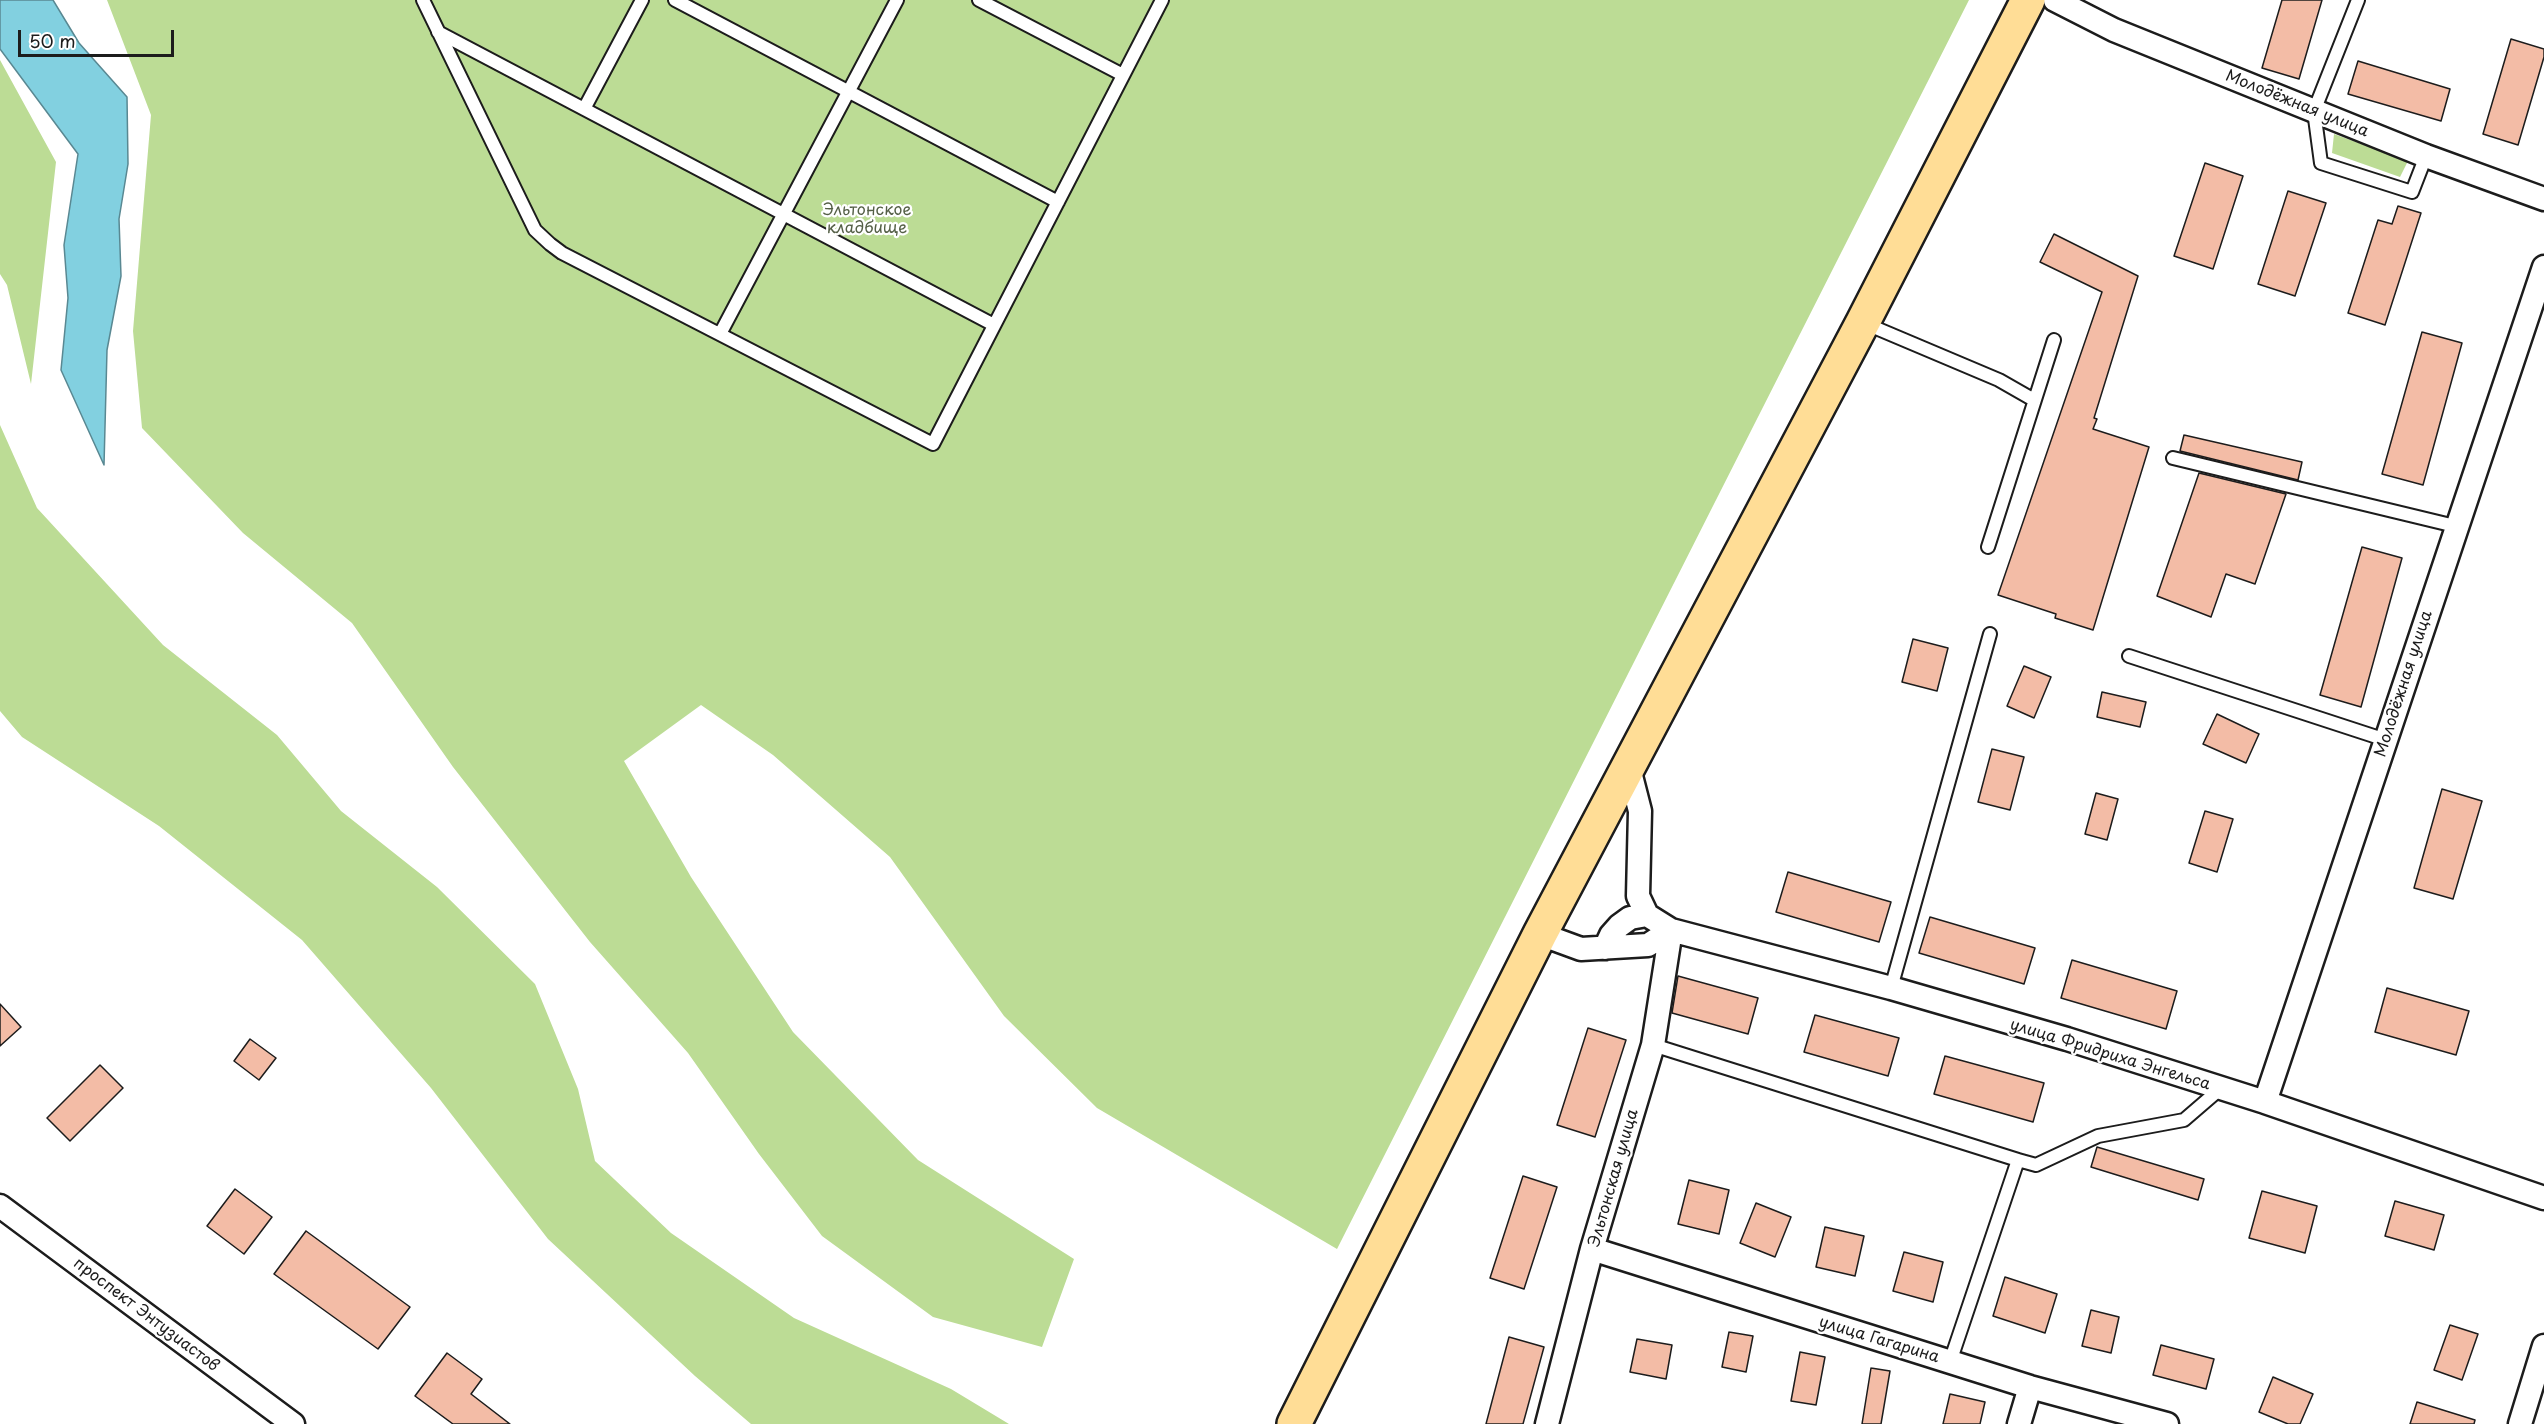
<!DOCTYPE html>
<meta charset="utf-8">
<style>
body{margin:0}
#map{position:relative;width:2544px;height:1424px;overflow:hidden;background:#fff;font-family:"Playpen Sans",sans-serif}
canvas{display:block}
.scale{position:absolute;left:18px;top:30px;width:156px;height:27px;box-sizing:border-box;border:3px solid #1c1c1c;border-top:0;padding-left:8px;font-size:18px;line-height:21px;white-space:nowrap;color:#1c1c1c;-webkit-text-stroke:4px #fff;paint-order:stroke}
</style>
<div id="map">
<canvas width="2544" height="1424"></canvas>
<div class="scale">50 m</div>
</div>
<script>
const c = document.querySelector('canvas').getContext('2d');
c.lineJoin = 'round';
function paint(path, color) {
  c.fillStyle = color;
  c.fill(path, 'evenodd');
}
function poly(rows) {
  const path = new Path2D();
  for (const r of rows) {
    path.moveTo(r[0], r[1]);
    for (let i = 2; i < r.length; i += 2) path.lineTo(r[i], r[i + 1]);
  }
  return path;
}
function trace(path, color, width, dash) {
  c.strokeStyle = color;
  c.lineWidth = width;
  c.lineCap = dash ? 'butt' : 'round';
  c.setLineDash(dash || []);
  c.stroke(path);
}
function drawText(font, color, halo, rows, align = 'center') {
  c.font = font + ' "Playpen Sans",sans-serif';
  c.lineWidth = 4.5;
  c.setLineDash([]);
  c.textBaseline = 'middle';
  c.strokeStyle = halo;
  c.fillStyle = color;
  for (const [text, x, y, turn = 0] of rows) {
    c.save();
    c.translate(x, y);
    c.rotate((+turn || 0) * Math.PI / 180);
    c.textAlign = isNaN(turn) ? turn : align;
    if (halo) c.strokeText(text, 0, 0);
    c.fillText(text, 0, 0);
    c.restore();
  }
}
paint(poly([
 [107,0,1969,0,1337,1249,1097,1108,1004,1016,890,857,773,755,701,705,624,761,691,877,793,1032,918,1160,1074,1259,1042,1347,933,1317,822,1236,759,1154,688,1053,590,942,453,767,352,623,243,533,142,428,133,331,151,115],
 [0,60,56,162,31,384,7,285,0,274],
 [2334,134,2408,161,2400,177,2332,153],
 [0,425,37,508,163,645,277,735,341,811,437,887,535,984,578,1089,595,1161,671,1233,794,1318,951,1389,1009,1424,751,1424,695,1376,548,1239,431,1088,302,940,159,826,22,737,0,711]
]), '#bcdc95');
const water = poly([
 [0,0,53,0,79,43,127,97,128,164,119,219,121,276,107,350,104,465,61,370,68,298,64,245,78,154,0,49,0,0]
]);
paint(water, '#82d0e0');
trace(water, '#598892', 1.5);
const building = poly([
 [2282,0,2322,0,2299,79,2262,68,2282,0],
 [2511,39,2544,49,2544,57,2518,145,2483,134,2511,39],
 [2358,61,2450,89,2441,121,2348,94,2358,61],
 [2205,163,2243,176,2213,269,2174,256,2205,163],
 [2288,191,2326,203,2295,296,2258,284,2288,191],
 [2398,206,2421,213,2385,325,2348,313,2378,220,2392,224,2398,206],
 [2054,234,2138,276,2094,418,2097,419,2093,429,2149,447,2093,630,2055,618,2056,614,1998,595,2102,292,2040,262,2054,234],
 [2422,332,2462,343,2423,485,2382,474,2422,332],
 [2184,435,2302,462,2298,480,2180,451,2184,435],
 [2199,473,2286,494,2255,584,2226,574,2211,617,2157,596,2199,473],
 [2362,547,2402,558,2361,707,2320,695,2362,547],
 [1913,639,1948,648,1937,691,1902,682,1913,639],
 [2024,666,2051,677,2034,718,2007,706,2024,666],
 [2102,692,2146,702,2140,727,2097,717,2102,692],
 [2217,714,2259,734,2246,763,2203,744,2217,714],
 [1992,749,2024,757,2010,810,1978,802,1992,749],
 [2442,789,2482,801,2453,899,2414,888,2442,789],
 [2096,793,2118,799,2107,840,2085,834,2096,793],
 [2205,811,2233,819,2217,872,2189,863,2205,811],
 [1788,872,1891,902,1879,942,1776,912,1788,872],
 [1930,917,2035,948,2024,984,1919,953,1930,917],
 [2072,960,2177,991,2166,1029,2061,998,2072,960],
 [1678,976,1758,998,1748,1034,1672,1013,1678,976],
 [2387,988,2469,1011,2456,1055,2375,1032,2387,988],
 [0,1004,21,1027,0,1046,0,1004],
 [1815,1015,1899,1038,1888,1076,1804,1052,1815,1015],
 [1588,1028,1626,1040,1595,1137,1557,1125,1588,1028],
 [250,1039,276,1058,259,1080,234,1061,250,1039],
 [1945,1056,2044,1083,2033,1122,1934,1094,1945,1056],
 [100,1065,123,1088,70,1141,47,1118,100,1065],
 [2097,1147,2204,1179,2198,1200,2091,1167,2097,1147],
 [1523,1176,1557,1187,1524,1289,1490,1278,1523,1176],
 [1689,1180,1729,1190,1719,1234,1678,1224,1689,1180],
 [235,1189,272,1217,244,1254,207,1226,235,1189],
 [2262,1191,2317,1206,2305,1253,2249,1238,2262,1191],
 [2395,1201,2444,1215,2434,1250,2385,1236,2395,1201],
 [1756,1203,1791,1217,1775,1257,1740,1243,1756,1203],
 [1825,1227,1864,1236,1855,1276,1816,1267,1825,1227],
 [306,1231,410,1307,378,1349,274,1274,306,1231],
 [1904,1252,1943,1262,1933,1302,1893,1291,1904,1252],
 [2005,1277,2057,1294,2045,1333,1993,1316,2005,1277],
 [2091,1310,2119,1317,2111,1353,2082,1346,2091,1310],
 [2450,1325,2478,1334,2462,1380,2434,1370,2450,1325],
 [1729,1332,1753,1336,1746,1372,1722,1367,1729,1332],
 [1509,1337,1544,1347,1523,1424,1486,1424,1509,1337],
 [1637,1339,1672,1345,1666,1379,1630,1372,1637,1339],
 [2161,1345,2214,1359,2206,1389,2153,1375,2161,1345],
 [1800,1352,1825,1357,1816,1405,1791,1401,1800,1352],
 [447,1353,482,1379,471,1394,510,1424,453,1424,415,1396,447,1353],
 [1871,1368,1890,1371,1881,1424,1862,1424,1871,1368],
 [2273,1377,2313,1394,2300,1424,2288,1424,2259,1412,2273,1377],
 [1950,1394,1985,1402,1980,1424,1943,1424,1950,1394],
 [2417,1402,2475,1420,2474,1424,2410,1424,2417,1402]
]);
paint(building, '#f3bca6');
trace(building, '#1c1c1c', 1.5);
const service = poly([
 [423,0,535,230,550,244,562,253,933,444,1162,0],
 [675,0,1058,202],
 [979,0,1123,75],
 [2358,0,2314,111,2321,163,2412,192,2426,156],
 [438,32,994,325],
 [584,109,642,0],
 [1864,323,1999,380,2034,400],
 [720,334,897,0],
 [2173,458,2455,526],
 [1988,547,2054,340],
 [2129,656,2386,740],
 [1891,988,1990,634],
 [1653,1045,2018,1160],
 [1950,1362,2018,1160,2036,1165,2098,1136,2184,1120,2220,1089]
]);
const minor = poly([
 [2055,0,2114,30,2426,156,2544,199],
 [1540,934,1581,949,1648,945,1671,930,1891,988,2067,1039,2265,1102,2544,1198],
 [1605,948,1611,935,1619,926,1630,918,1647,915],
 [2265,1102,2544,267],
 [0,1206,293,1424],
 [1592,1249,2030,1387,2167,1424],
 [1547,1424,1592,1249,1653,1045,1671,930,1647,915,1638,896,1640,811,1629,768],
 [2019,1424,2030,1387],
 [2520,1424,2544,1346]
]);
const primary = poly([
 [1294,1424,1540,934,1863,322,2028,0]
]);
trace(service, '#1c1c1c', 16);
trace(minor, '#1c1c1c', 27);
trace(primary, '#1c1c1c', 38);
trace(service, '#fff', 12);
trace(minor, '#fff', 22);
trace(primary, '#ffdd96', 33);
drawText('16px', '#1c1c1c', '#fff', [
 ["Молодёжная улица",2297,104,22],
 ["Молодёжная улица",2404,684,-72],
 ["улица Фридриха Энгельса",2110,1055,17],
 ["Эльтонская улица",1614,1178,-74],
 ["проспект Энтузиастов",146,1315,37],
 ["улица Гагарина",1879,1340,17]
]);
drawText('16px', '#545f46', '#fff', [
 ["Эльтонское",867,211],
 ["кладбище",867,229]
]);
</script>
